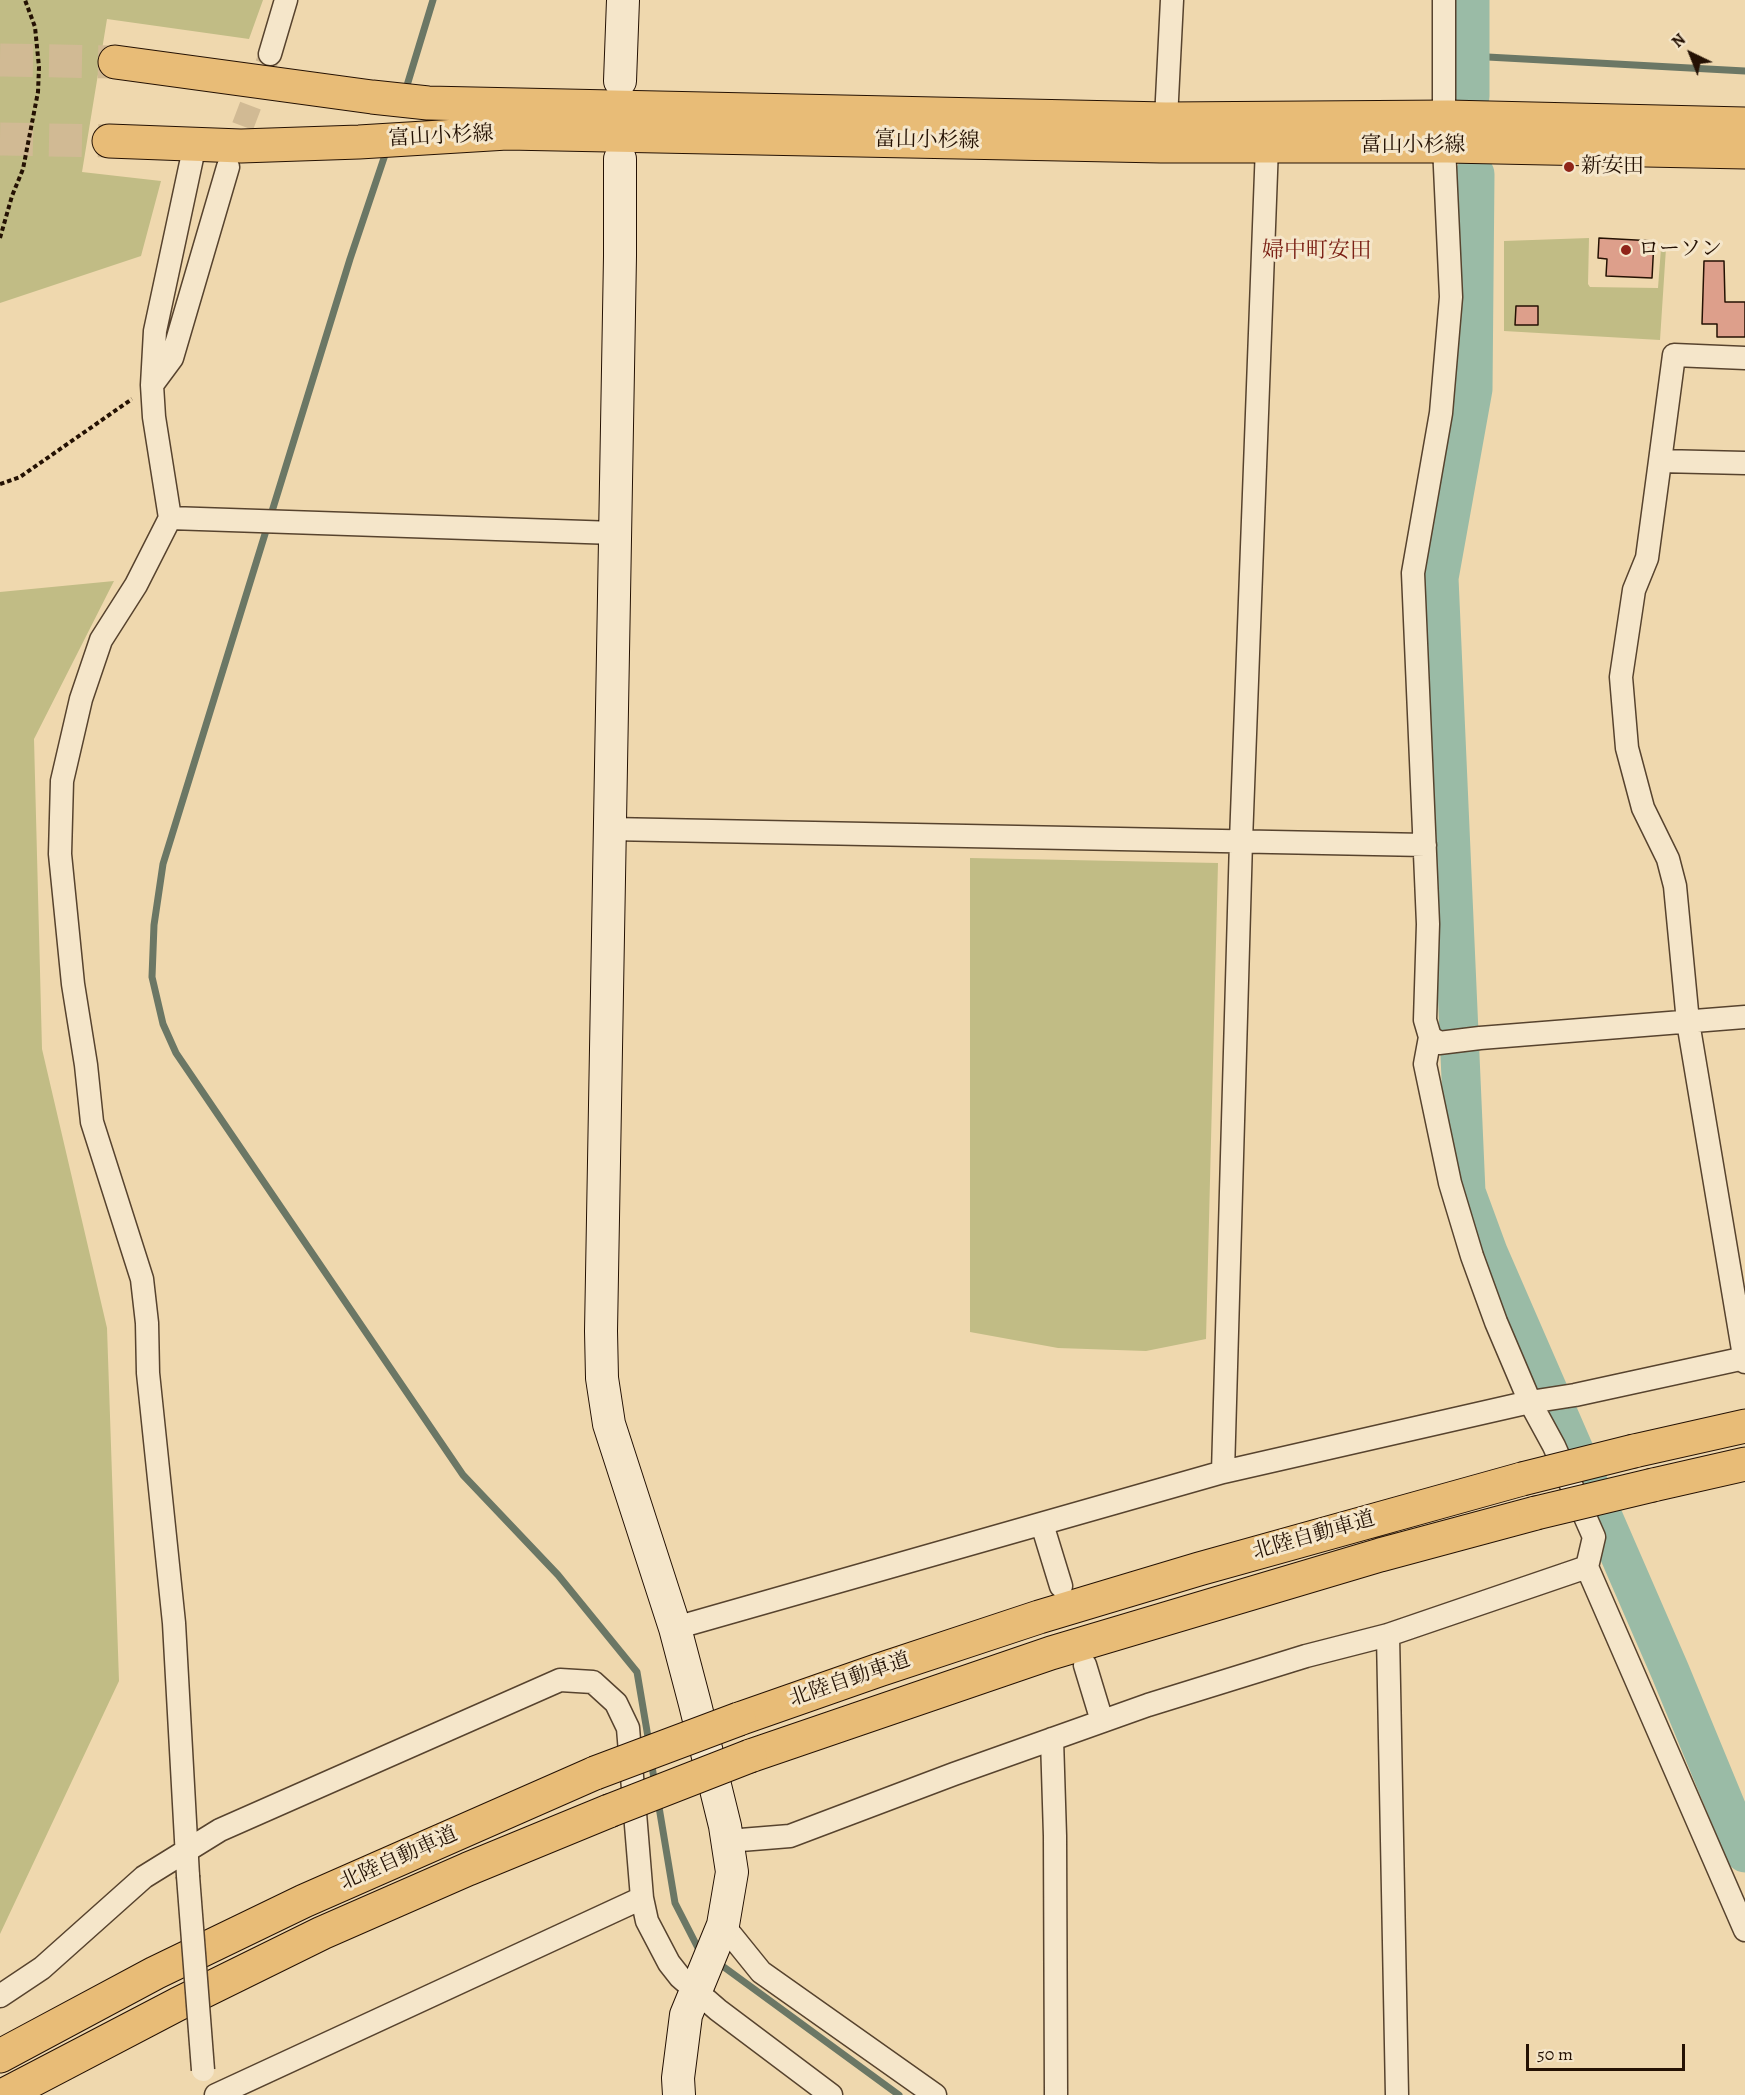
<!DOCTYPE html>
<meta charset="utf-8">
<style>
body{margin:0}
#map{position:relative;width:1745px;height:2095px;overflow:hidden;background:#efd8ae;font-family:Alegreya,serif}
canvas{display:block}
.north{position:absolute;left:1661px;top:24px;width:60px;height:60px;-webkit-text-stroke:4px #f5e6ca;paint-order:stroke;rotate:317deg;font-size:16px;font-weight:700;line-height:24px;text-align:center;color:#241103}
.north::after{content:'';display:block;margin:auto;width:21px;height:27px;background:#241103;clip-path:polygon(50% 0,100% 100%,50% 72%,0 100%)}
.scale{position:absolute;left:1526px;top:2044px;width:159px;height:27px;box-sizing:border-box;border:3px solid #241103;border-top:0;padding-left:8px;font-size:18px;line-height:21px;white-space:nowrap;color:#241103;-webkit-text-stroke:4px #f5e6ca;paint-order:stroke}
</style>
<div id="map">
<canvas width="1745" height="2095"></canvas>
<div class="north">N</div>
<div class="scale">50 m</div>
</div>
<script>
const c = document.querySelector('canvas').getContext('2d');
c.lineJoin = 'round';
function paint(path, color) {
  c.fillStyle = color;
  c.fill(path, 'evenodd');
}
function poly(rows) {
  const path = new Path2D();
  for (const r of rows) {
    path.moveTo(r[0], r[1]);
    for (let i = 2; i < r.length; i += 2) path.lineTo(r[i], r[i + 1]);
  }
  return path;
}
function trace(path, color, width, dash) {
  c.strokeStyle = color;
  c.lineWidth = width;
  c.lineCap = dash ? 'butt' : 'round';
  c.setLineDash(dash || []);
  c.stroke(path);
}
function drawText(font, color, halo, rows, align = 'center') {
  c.font = font + ' Alegreya,"Noto Serif JP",serif';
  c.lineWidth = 6;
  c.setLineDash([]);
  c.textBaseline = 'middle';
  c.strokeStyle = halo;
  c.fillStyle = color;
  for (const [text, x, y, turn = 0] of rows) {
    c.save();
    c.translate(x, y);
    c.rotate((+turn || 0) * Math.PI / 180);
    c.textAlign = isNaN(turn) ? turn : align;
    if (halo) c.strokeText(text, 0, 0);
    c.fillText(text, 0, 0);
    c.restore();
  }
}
paint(poly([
 [0,0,263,0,249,39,107,19,82,172,161,181,141,256,0,303],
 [1589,238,1588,284,1590,287,1658,288,1661,248,1666,248,1660,340,1504,331,1504,241],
 [114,581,34,739,42,1049,107,1328,119,1681,0,1934,0,592],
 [970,858,1218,863,1206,1339,1146,1351,1058,1348,970,1332]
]), '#c1bc85');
trace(poly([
 [1469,56,1745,71],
 [405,92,433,0],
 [387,149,350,259,163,864,154,925,152,977,163,1024,176,1053,463,1475,558,1575,637,1672,649,1743],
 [651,1760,655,1785],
 [658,1801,675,1903,698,1948,703,1952],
 [717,1962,899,2095]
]), '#6b7765', 7);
trace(poly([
 [1470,0,1470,96],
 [1475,174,1473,389,1439,578,1466,1192,1488,1252,1670,1671,1745,1853]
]), '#9abba6', 39);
const building = poly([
 [1599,238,1654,241,1652,278,1606,276,1607,259,1598,258,1599,238],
 [1704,261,1724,261,1725,302,1745,302,1745,337,1717,337,1717,324,1702,324,1704,261],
 [1516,306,1538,306,1538,325,1515,325,1516,306]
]);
paint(building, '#dd9f8b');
trace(building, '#241103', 1.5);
trace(poly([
 [231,157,270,54]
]), '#d1ba94', 22, [22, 11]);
trace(poly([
 [0,60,115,62],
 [0,139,109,141]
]), '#d1ba94', 33, [33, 16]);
const street = poly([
 [1444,0,1444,146,1451,297,1441,413,1413,573,1428,924,1425,1020,1430,1037,1439,1043,1480,1038,1745,1017],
 [270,54,286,0],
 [1166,119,1172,0],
 [152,385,172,358,228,167],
 [1660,461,1674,355,1745,358],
 [1745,463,1660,461,1647,558,1634,590,1621,677,1627,748,1643,808,1668,859,1675,886,1688,1022,1745,1362],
 [170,518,615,533],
 [610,829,1425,845],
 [1430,1037,1425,1064,1450,1183,1472,1256,1496,1322,1530,1402,1554,1446,1594,1537,1587,1567,1745,1930],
 [1223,1472,1241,841,1267,146],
 [1042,1524,1061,1586],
 [675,1628,1223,1472,1530,1402,1575,1395,1745,1358],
 [1388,1635,1397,2095],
 [1085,1665,1102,1721],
 [1052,1739,1055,1836,1056,2095],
 [728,1841,790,1836,954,1774,1148,1705,1306,1656,1388,1635,1587,1567],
 [188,1876,174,1623,148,1373,147,1323,142,1279,92,1122,86,1065,73,984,60,854,62,781,81,699,101,640,136,585,170,518,154,417,152,385,155,331,195,144],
 [723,1925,761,1972,935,2095],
 [0,1996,42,1968,144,1877,220,1830,560,1680,593,1682,616,1703,628,1728,642,1898,647,1921,669,1963,680,1977,718,2010,831,2095],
 [216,2095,642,1898]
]);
const secondary = poly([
 [620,81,623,0],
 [620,159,620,256,601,1331,602,1378,609,1424,675,1628,695,1704,725,1826,732,1872,723,1925,686,2015,678,2078,679,2095]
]);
const primary = poly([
 [115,62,372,97,428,103,1166,119,1448,117,1745,124],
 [109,141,241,146,359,142,507,133,1161,146,1447,146,1745,152]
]);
const highway = poly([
 [1634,1451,1745,1426],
 [1653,1485,1745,1464],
 [739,1719,879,1670,1039,1617,1199,1569,1522,1479],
 [750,1756,1051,1653,1380,1555,1536,1513],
 [0,2056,155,1973,304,1901,595,1773],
 [4,2095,178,2004,322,1933,468,1869,609,1811]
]);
trace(street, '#57432e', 25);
trace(secondary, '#241103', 34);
trace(primary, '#241103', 35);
trace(highway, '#241103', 35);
trace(poly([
 [0,238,12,196,23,169,38,92,39,67,35,27,25,0],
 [0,484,20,477,132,399]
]), '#241103', 4, [4.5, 3]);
trace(street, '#f5e6ca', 22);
trace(secondary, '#f5e6ca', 32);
trace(primary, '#e8bc77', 33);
trace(highway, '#e8bc77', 33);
const streetBridge = poly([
 [188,1876,203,2070]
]);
const highwayBridge = poly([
 [1522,1479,1634,1451],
 [1536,1513,1653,1485],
 [595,1773,739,1719],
 [609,1811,750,1756]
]);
trace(streetBridge, '#57432e', 25, []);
trace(highwayBridge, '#241103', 35, []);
trace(streetBridge, '#f5e6ca', 22);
trace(highwayBridge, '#e8bc77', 33);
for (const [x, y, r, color] of [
 [1569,167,6,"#8f2418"],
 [1626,250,6,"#8f2418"]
]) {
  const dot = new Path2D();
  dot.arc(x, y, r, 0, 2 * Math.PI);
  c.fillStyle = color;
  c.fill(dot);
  trace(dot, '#f5e6ca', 2);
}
drawText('21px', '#241103', '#f5e6ca', [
 ["富山小杉線",441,137,-3],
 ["富山小杉線",927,141,1],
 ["富山小杉線",1413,146],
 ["北陸自動車道",1314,1536,-16],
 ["北陸自動車道",850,1680,-19],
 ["北陸自動車道",399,1859,-24]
]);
drawText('21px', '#241103', '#f5e6ca', [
 ["新安田",1581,167],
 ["ローソン",1638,250]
], 'left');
drawText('22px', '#7a1f14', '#f5e6ca', [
 ["婦中町安田",1317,252]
]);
</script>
